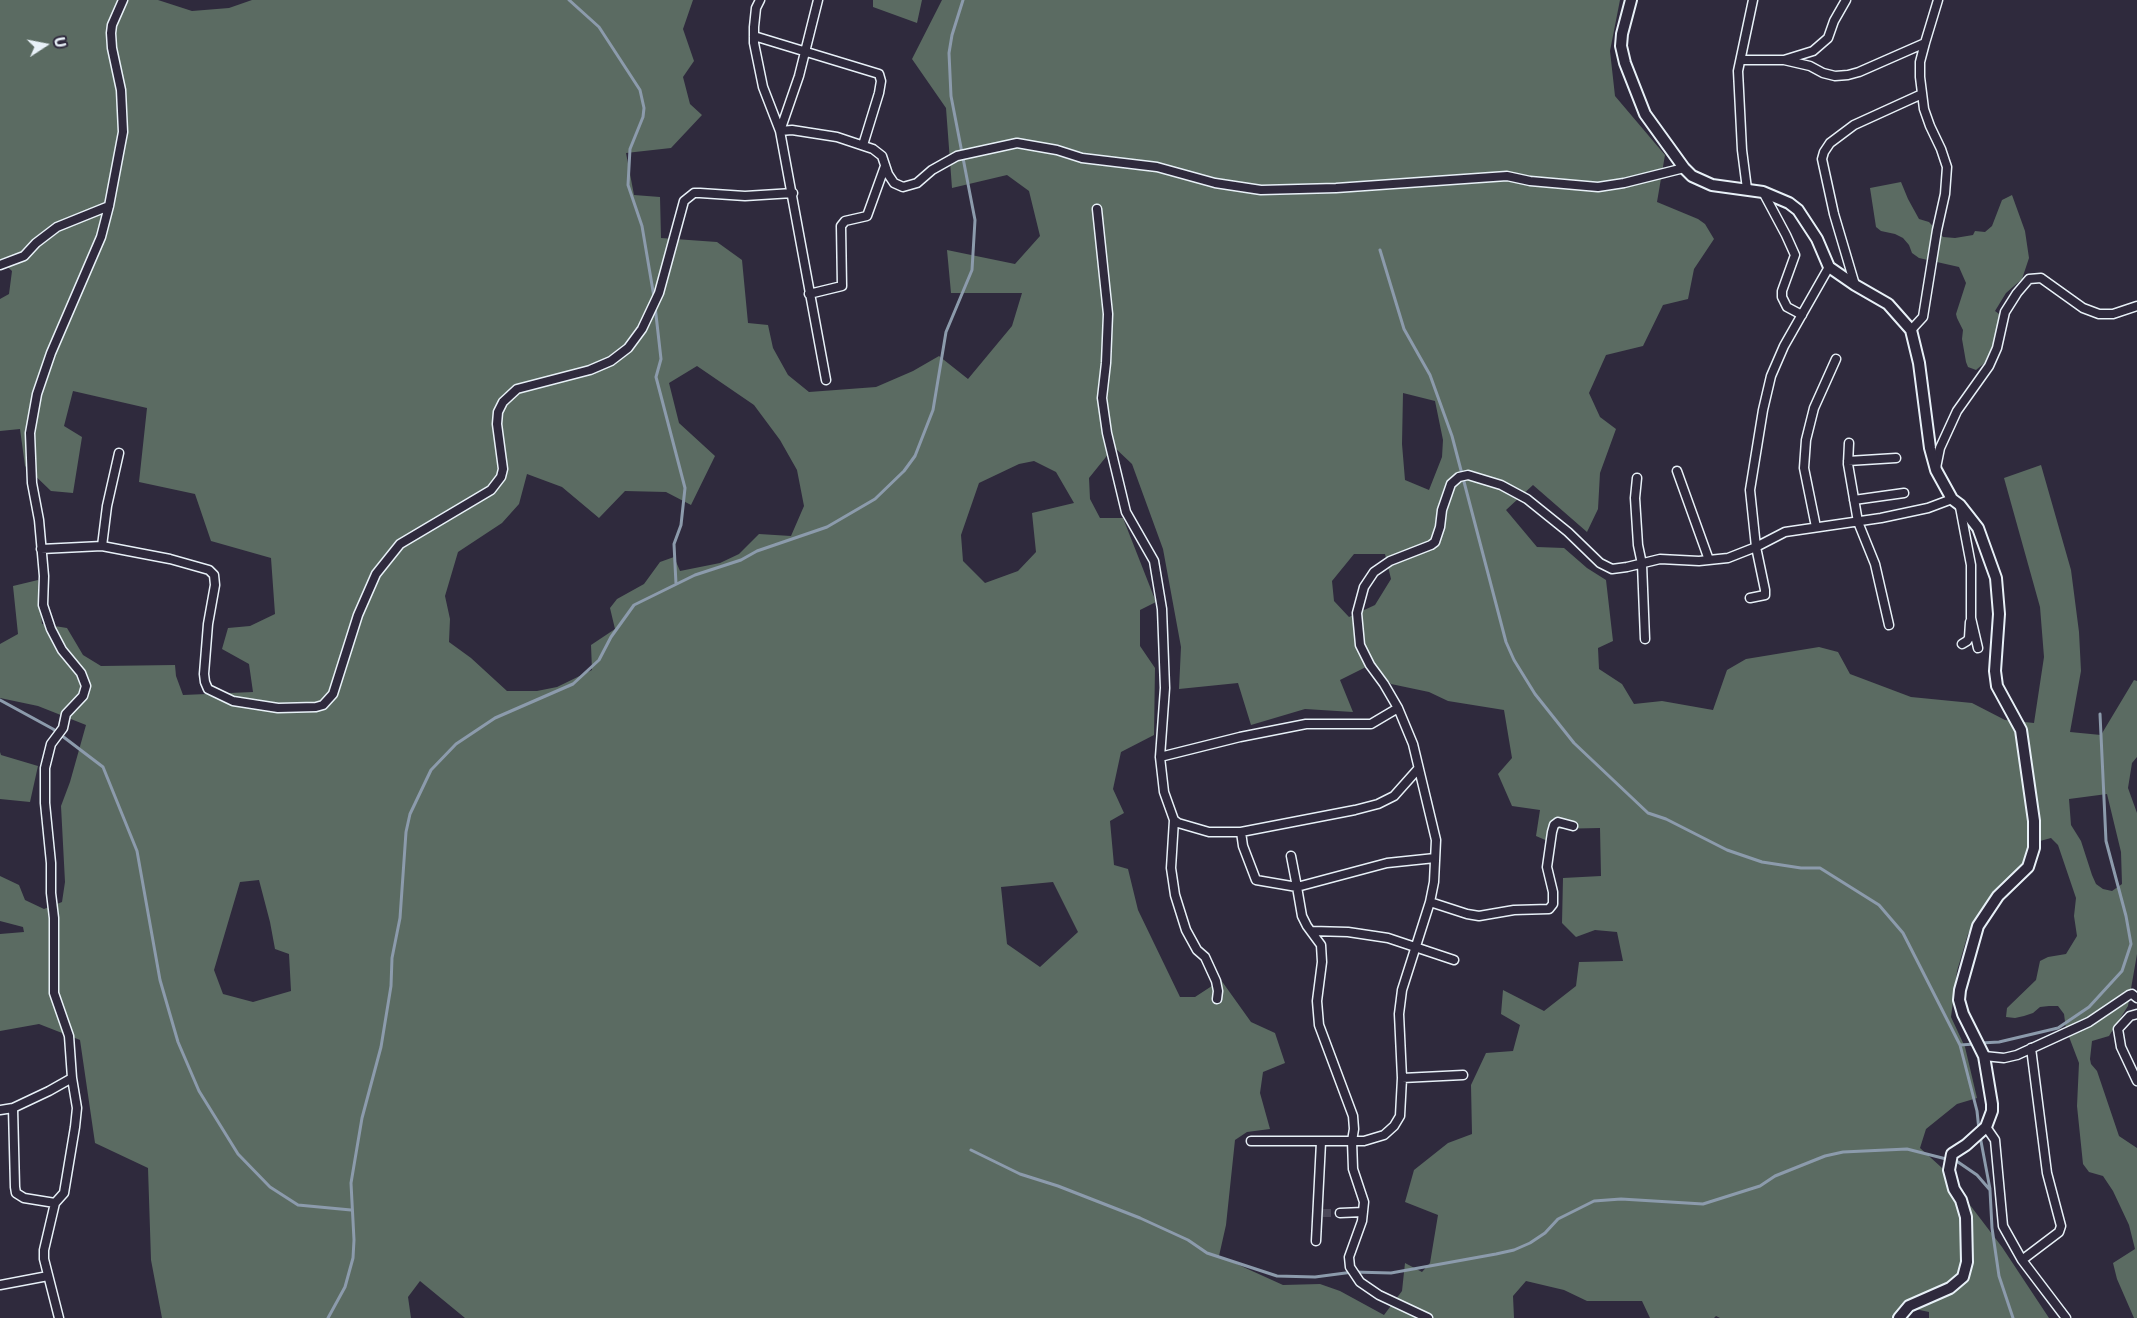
<!DOCTYPE html>
<style>
body{margin:0}
#map{position:relative;width:2137px;height:1318px;overflow:hidden;background:#2f2a3d;font-family:"Playpen Sans",sans-serif}
canvas{display:block}
.north{position:absolute;left:20px;top:20px;width:50px;height:50px;-webkit-text-stroke:4px #2f2a3d;paint-order:stroke;rotate:79deg;font-size:14px;font-weight:700;line-height:20px;text-align:center;color:#e8f1f8}
.north::after{content:'';display:block;margin:auto;width:18px;height:22px;background:#e8f1f8;clip-path:polygon(50% 0,100% 100%,50% 72%,0 100%)}
</style>
<div id="map">
<canvas width="2137" height="1318"></canvas>
<div class="north">U</div>
</div>
<script>
const c = document.querySelector('canvas').getContext('2d');
c.lineJoin = 'round';
function paint(path, color) {
  c.fillStyle = color;
  c.fill(path, 'evenodd');
}
function poly(rows) {
  const path = new Path2D();
  for (const r of rows) {
    path.moveTo(r[0], r[1]);
    for (let i = 2; i < r.length; i += 2) path.lineTo(r[i], r[i + 1]);
  }
  return path;
}
function trace(path, color, width, dash) {
  c.strokeStyle = color;
  c.lineWidth = width;
  c.lineCap = dash ? 'butt' : 'round';
  c.setLineDash(dash || []);
  c.stroke(path);
}
paint(poly([
 [0,0,158,0,192,11,229,8,252,0,693,0,683,29,694,61,683,77,690,104,702,115,671,148,626,153,634,195,660,197,661,238,717,242,742,260,748,323,768,325,773,348,788,375,809,392,876,387,913,371,939,356,968,379,1012,326,1022,293,951,293,947,250,1015,264,1040,236,1029,191,1007,175,952,188,946,108,912,59,942,0,1620,0,1610,51,1615,96,1665,155,1657,202,1698,219,1705,224,1714,239,1694,269,1688,299,1663,305,1643,346,1606,355,1589,393,1600,417,1616,429,1600,473,1598,509,1587,532,1533,485,1506,510,1537,547,1564,548,1587,568,1606,580,1613,641,1598,648,1599,669,1622,684,1634,704,1662,701,1713,710,1727,670,1746,659,1819,647,1838,652,1850,674,1911,697,1972,703,2005,720,2034,723,2044,657,2040,607,2004,478,2041,465,2071,570,2079,632,2081,671,2070,732,2101,735,2134,680,2137,681,2137,757,2132,763,2128,788,2137,813,2137,954,2128,1006,2109,1036,2092,1041,2090,1059,2091,1064,2097,1071,2119,1136,2137,1148,2137,1318,2134,1318,2117,1279,2113,1263,2135,1249,2129,1225,2113,1191,2103,1176,2089,1172,2083,1164,2077,1106,2079,1063,2066,1029,2064,1014,2058,1006,2049,1006,2040,1007,2033,1013,2024,1016,2015,1018,2006,1017,2007,1008,2036,980,2040,961,2048,957,2066,954,2077,936,2074,916,2076,898,2058,845,2051,838,2029,844,2024,865,1997,892,1968,934,1957,971,1951,1017,1965,1047,1977,1098,1957,1104,1926,1129,1920,1148,1941,1167,2002,1247,2049,1318,1929,1318,1929,1312,1915,1309,1906,1318,1720,1318,1716,1316,1714,1318,1650,1318,1642,1301,1587,1301,1564,1290,1526,1281,1513,1296,1514,1318,465,1318,420,1281,408,1297,411,1318,162,1318,151,1260,148,1168,95,1143,80,1040,39,1024,0,1031,0,934,24,932,23,927,0,921,0,876,19,885,25,900,44,909,62,902,65,882,61,806,70,782,86,725,38,706,0,698,0,644,18,634,13,586,38,580,42,624,67,628,83,655,101,666,175,665,176,676,183,695,253,692,249,664,222,649,228,628,250,626,275,614,271,558,211,541,195,494,139,482,147,408,73,391,64,426,82,437,73,493,51,491,25,466,20,429,0,431,0,299,9,294,12,271,0,260],
 [697,366,754,405,780,440,797,470,804,506,791,536,759,534,739,554,720,563,680,571,674,557,660,562,644,584,617,599,610,608,615,629,591,645,592,670,557,687,537,691,507,691,471,658,449,642,450,619,445,596,458,552,502,523,519,504,527,474,562,487,599,518,625,491,666,492,691,505,715,456,679,423,669,383],
 [1403,393,1435,401,1443,440,1442,457,1429,490,1405,480,1402,444],
 [1114,447,1132,464,1163,549,1181,647,1179,689,1238,683,1251,725,1305,709,1353,712,1340,680,1374,663,1391,684,1429,692,1448,701,1504,710,1512,758,1498,774,1512,806,1540,810,1536,836,1550,842,1554,829,1600,828,1601,876,1563,878,1562,923,1576,937,1595,930,1617,932,1623,961,1579,962,1576,986,1544,1011,1503,990,1501,1014,1520,1025,1513,1051,1486,1053,1471,1085,1472,1134,1448,1143,1414,1170,1405,1202,1438,1215,1430,1263,1422,1272,1405,1263,1402,1291,1384,1315,1340,1291,1320,1284,1283,1285,1219,1256,1226,1225,1235,1140,1247,1132,1270,1129,1260,1093,1263,1072,1285,1063,1275,1033,1251,1022,1221,980,1195,997,1180,997,1138,910,1128,869,1114,865,1110,821,1124,813,1113,789,1121,752,1154,735,1155,668,1140,646,1140,610,1156,602,1123,518,1100,518,1090,499,1089,478],
 [1034,461,1056,472,1074,503,1032,513,1036,552,1018,571,985,583,963,561,961,535,979,483,1019,464],
 [1354,554,1385,554,1391,579,1375,605,1349,617,1334,601,1332,581],
 [2107,794,2121,852,2122,884,2112,891,2103,889,2096,884,2092,875,2081,841,2071,825,2069,799],
 [259,880,270,922,275,949,289,954,291,991,253,1002,223,994,214,970,240,882],
 [1053,882,1078,932,1040,967,1007,944,1001,887],
 [873,0,922,0,917,23,873,7],
 [1901,182,1908,199,1919,219,1929,222,1943,237,1955,238,1973,235,1975,231,1985,232,1992,226,2002,200,2012,195,2025,231,2029,258,2022,279,2006,293,1995,311,2002,316,1996,330,1992,350,1987,361,1976,370,1968,367,1966,362,1962,339,1963,330,1957,318,1956,314,1966,283,1959,267,1919,258,1912,253,1909,245,1903,238,1895,234,1881,231,1876,227,1870,188],
 [0,752,1,755,38,766,30,802,0,799]
]), '#5b6b62');
trace(poly([
 [569,0,599,27,640,90,644,108,643,117,630,149,628,185,642,226,654,297],
 [1380,250,1404,329,1430,375,1452,436,1506,642,1514,660,1535,694,1574,743,1648,813,1666,819,1727,850,1762,862,1801,868,1820,868,1879,905,1903,933,1960,1045,1977,1111,1979,1130],
 [655,306,661,359,656,377,685,488,681,525,674,544,676,584],
 [0,700,53,729,103,767,137,851,160,980,178,1042,199,1091,238,1154,270,1187,298,1205,351,1210],
 [1981,1043,1999,1042,2058,1028,2089,1007,2122,971,2131,944,2126,916,2106,841,2100,714],
 [1960,1045,1975,1044],
 [1980,1136,1990,1189],
 [971,1150,1020,1174,1058,1186,1140,1218,1188,1240,1207,1253,1277,1276,1315,1277,1353,1272,1391,1273,1496,1254,1514,1250,1530,1243,1545,1233,1558,1219,1594,1201,1621,1199,1703,1204,1760,1186,1775,1176,1825,1156,1843,1152,1907,1149,1958,1162,1977,1175,1990,1190,1992,1228,1999,1276,2013,1318],
 [328,1318,345,1287,353,1258,354,1240,351,1183,362,1118,381,1047,391,986,392,958,400,918,406,832,410,814,431,770,456,744,495,718,573,684,599,660,611,637,634,605,695,575,741,560,757,551,827,527,875,499,904,471,915,456,933,410,946,332,972,270,975,220,951,96,949,53,952,35,963,0]
]), '#8c9bac', 3);
trace(poly([
 [1323,1213,1340,1213]
]), '#4b4859', 8, [8, 4]);
const minor = poly([
 [760,0,756,8,754,27,754,43,763,87,780,131],
 [754,36,879,74,881,81,879,93,863,145],
 [1742,60,1784,60,1813,51,1828,38,1834,21,1846,0],
 [1784,60,1810,66,1823,73,1835,76,1848,75,1859,72,1925,43],
 [780,131,799,76,818,0],
 [1747,189,1742,150,1738,71,1753,0],
 [1763,192,1786,235,1795,255,1782,291,1782,297,1787,307,1802,315],
 [1097,209,1108,314,1106,363,1102,398,1107,433,1126,512,1154,561,1162,609,1165,688,1160,757,1164,792,1174,820,1178,823,1209,832,1241,832,1243,846,1256,880,1297,887,1302,916,1307,926,1321,945,1322,962,1317,1001,1319,1025,1353,1116,1354,1129,1352,1141,1251,1141],
 [0,265,24,256,36,243,57,227,109,206],
 [1855,285,1834,214,1822,159,1824,152,1830,143,1854,125,1922,94],
 [809,294,842,286,841,226,845,221,867,216,885,166],
 [1911,330,1923,317,1937,230,1945,194,1947,167,1941,149,1930,126,1924,109,1920,77,1920,62,1925,43,1938,0],
 [826,380,780,131,792,130,837,137,873,149,882,156,888,174,894,183,903,187,917,183,932,170,957,156,1017,143,1057,150,1082,158,1157,167,1215,183,1261,190,1336,188,1507,176,1530,181,1598,187,1624,183,1684,168],
 [1849,443,1848,464,1858,522,1875,564,1889,625],
 [1848,461,1896,458],
 [1936,468,1940,448,1957,411,1989,366,1997,348,2005,312,2017,293,2029,279,2041,278,2083,308,2099,314,2113,314,2137,306],
 [1677,471,1709,560],
 [1637,478,1635,498,1638,545,1642,564,1645,639],
 [1854,500,1904,493],
 [1960,507,1971,565,1971,618,1978,648],
 [1816,527,1804,468,1806,440,1814,408,1836,359],
 [102,546,107,506,119,453],
 [41,549,102,546,170,559,209,570,214,575,215,585,208,624,204,674,205,682,208,689,233,701,278,708,316,707,323,705,333,694,358,615,376,574,400,544,491,490,501,477,503,469,497,424,498,412,503,402,517,389,590,370,611,361,628,348,642,329,659,293,684,201,694,193,700,193,745,196,793,193],
 [1750,598,1765,595,1765,590,1756,547,1750,490,1763,410,1771,376,1784,346,1829,267],
 [1962,644,1967,641,1969,638,1970,622],
 [1160,757,1240,737,1306,724,1371,724,1398,708],
 [1174,820,1171,868,1175,895,1186,930,1197,950,1205,957,1216,981,1218,991,1217,999],
 [1241,832,1355,810,1378,804,1394,796,1418,769],
 [1291,856,1297,887,1387,863,1435,858],
 [1430,902,1467,914,1479,916,1514,910,1549,909,1553,904,1553,892,1547,867,1552,832,1554,825,1558,822,1573,826],
 [1312,931,1348,932,1388,938,1454,960],
 [2137,1014,2130,1016,2118,1029,2121,1047,2137,1081],
 [1984,1056,2004,1058,2017,1055,2089,1022,2129,995,2132,994,2137,998],
 [1402,1078,1463,1075],
 [13,1108,15,1187,16,1193,24,1198,55,1203],
 [0,1110,13,1108,49,1091,72,1078,69,1036,54,993,54,918,51,893,51,863,45,803,45,768,51,744,63,728,66,714,83,696,86,686,81,673,62,650,51,629,43,605,44,576,39,520,32,483,30,433,37,394,51,353,101,237,109,206,123,132,121,90,112,48,111,33,112,25,123,0],
 [1986,1127,1995,1140,2003,1226,2022,1260,2066,1318],
 [1340,1213,1363,1212],
 [1316,1241,1321,1142],
 [2022,1260,2059,1232,2061,1226,2047,1173,2031,1048],
 [0,1285,48,1276],
 [59,1318,44,1259,44,1250,55,1203,64,1193,75,1127,77,1108,72,1078],
 [1428,1318,1379,1295,1360,1282,1350,1267,1349,1257,1362,1221,1364,1202,1353,1169,1352,1141,1364,1141,1384,1135,1394,1126,1400,1116,1402,1078,1399,1014,1402,990,1430,902,1434,882,1436,840,1413,744,1398,708,1384,684,1370,665,1360,645,1357,613,1364,587,1374,572,1390,561,1431,545,1435,542,1440,527,1442,510,1451,484,1459,477,1468,475,1501,485,1527,499,1568,532,1600,563,1612,569,1627,567,1660,559,1699,561,1728,558,1756,547,1785,532,1881,518,1928,508,1952,499]
]);
const tertiary = poly([
 [1631,0,1622,34,1621,46,1625,63,1645,114,1684,168,1692,176,1712,185,1763,192,1789,203,1798,210,1817,239,1829,267,1855,285,1888,304,1911,330,1919,363,1930,448,1936,470,1952,499,1960,505,1978,528,1996,578,1999,614,1995,671,1997,686,2021,730,2034,821,2034,848,2028,867,1998,896,1978,926,1960,990,1959,1000,1963,1014,1984,1056,1992,1104,1992,1111,1986,1127,1966,1145,1952,1154,1949,1170,1954,1189,1961,1200,1966,1217,1967,1262,1963,1277,1950,1288,1909,1306,1899,1318]
]);
trace(minor, '#e8f1f8', 11);
trace(tertiary, '#e8f1f8', 14);
trace(minor, '#2f2a3d', 8);
trace(tertiary, '#2f2a3d', 10);
</script>
